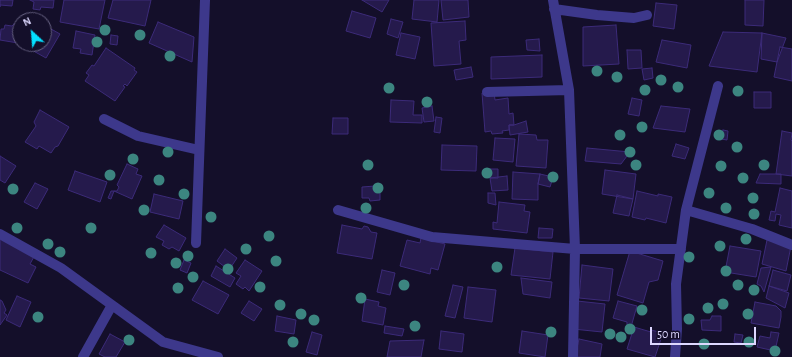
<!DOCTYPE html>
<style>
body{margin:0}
#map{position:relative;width:792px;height:357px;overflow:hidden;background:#140f2a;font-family:"Alegreya Sans",sans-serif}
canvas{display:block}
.north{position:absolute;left:12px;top:12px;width:40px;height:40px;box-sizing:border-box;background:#140f2a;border:1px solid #645f7f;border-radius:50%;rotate:334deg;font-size:11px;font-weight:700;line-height:16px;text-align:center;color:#ddd8ff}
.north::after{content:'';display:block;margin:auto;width:14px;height:18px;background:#04e0ff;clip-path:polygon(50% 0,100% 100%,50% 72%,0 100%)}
.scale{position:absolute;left:650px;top:327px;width:106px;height:18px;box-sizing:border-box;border:2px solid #ddd8ff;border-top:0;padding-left:5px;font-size:12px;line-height:14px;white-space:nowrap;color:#ddd8ff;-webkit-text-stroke:3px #140f2a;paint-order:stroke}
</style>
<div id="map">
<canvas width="792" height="357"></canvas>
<div class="north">N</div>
<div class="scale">50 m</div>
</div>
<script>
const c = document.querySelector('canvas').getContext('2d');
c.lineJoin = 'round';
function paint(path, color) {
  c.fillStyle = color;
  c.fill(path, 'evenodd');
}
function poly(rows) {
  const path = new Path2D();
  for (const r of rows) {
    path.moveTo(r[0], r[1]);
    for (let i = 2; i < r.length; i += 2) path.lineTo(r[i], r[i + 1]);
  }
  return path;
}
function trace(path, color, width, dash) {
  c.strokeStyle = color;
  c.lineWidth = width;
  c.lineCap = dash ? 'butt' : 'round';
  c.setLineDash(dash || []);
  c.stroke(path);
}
const building = poly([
 [0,0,13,0,12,6,0,5,0,7,0,0],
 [30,0,54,0,53,8,41,7,40,10,33,9,34,2,30,0],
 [64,0,105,0,99,29,60,22,64,0],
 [113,0,151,0,145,26,108,18,113,0],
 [362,0,389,0,382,12,362,0],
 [414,0,439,0,437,22,412,19,414,0],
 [441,0,468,0,469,17,443,20,441,0],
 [745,0,764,0,763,26,745,25,745,0],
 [656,3,677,5,674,29,653,26,656,3],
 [352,11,376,18,370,38,346,31,352,11],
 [391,19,403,22,398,38,387,34,391,19],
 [465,21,466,40,459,41,461,64,434,66,431,23,465,21],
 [158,22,194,37,192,62,149,43,158,22],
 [14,24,20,25,18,43,0,40,1,29,4,29,5,25,12,26,14,24],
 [44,25,60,34,46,58,21,44,44,44,44,25],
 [616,25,619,64,583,66,583,27,616,25],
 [76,31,95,35,92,55,80,53,81,49,73,48,76,31],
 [723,32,762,33,757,72,709,66,723,32],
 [401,33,420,37,415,59,396,55,401,33],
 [762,33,786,38,777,62,761,59,762,33],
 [111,35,118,36,117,45,110,44,111,35],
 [539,39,540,51,527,50,526,40,539,39],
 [662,40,691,45,687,68,656,62,662,40],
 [780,47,792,49,792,81,774,77,780,47],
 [106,48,135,68,134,70,137,72,127,86,125,84,123,86,125,87,115,101,85,81,89,75,86,73,92,65,94,66,106,48],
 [627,50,641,50,642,68,628,69,627,50],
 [542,55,542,77,491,79,491,57,542,55],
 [471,67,473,77,456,80,454,70,471,67],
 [652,68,653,78,644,80,642,69,652,68],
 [494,92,495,100,508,98,509,114,513,113,514,125,509,125,509,130,502,131,503,133,492,134,491,131,485,132,482,93,494,92],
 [754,92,771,92,771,108,754,108,754,92],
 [632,98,642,100,639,116,628,114,632,98],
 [391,100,414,101,413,115,422,115,422,123,390,122,391,100],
 [432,106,434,121,424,122,422,108,432,106],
 [661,106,690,109,685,132,653,128,661,106],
 [40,110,69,127,58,146,55,147,51,153,39,146,37,149,25,142,36,126,34,122,40,110],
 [436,117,442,118,440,133,434,132,436,117],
 [333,118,348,118,348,134,332,134,333,118],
 [526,121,528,132,510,135,509,125,514,125,526,121],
 [723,130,728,131,727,140,721,139,723,130],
 [782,131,792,133,791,140,792,141,792,176,776,174,782,131],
 [519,134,536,135,537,140,548,140,546,168,516,166,519,134],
 [495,138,515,139,513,162,493,160,495,138],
 [676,144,689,148,685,159,672,156,676,144],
 [442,145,477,146,476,171,441,170,442,145],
 [587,148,630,152,621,164,585,161,587,148],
 [0,156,16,166,5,183,0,180,0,156],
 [127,164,138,169,136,174,142,176,132,199,114,191,111,199,108,198,111,191,117,191,119,187,117,185,127,164],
 [490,169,498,169,498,178,490,178,490,169],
 [605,170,636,174,633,199,602,194,605,170],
 [75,171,107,182,100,202,68,190,75,171],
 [513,172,540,174,538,184,538,200,512,199,513,172],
 [540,174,553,177,550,187,538,184,540,174],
 [760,174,781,174,781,184,756,183,760,174],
 [507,176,508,190,492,191,490,178,507,176],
 [35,183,48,189,37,209,24,202,35,183],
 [375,186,375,191,380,191,380,200,370,201,369,198,362,198,362,187,375,186],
 [780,188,792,191,792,228,779,225,781,215,776,214,775,221,769,220,771,211,775,212,780,188],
 [637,191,658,196,658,194,672,197,666,223,646,218,645,220,632,217,637,191],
 [488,193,495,193,496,205,488,203,488,193],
 [154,194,183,201,179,219,150,212,154,194],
 [617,195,633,199,629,216,613,213,617,195],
 [499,202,525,205,524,211,530,212,527,233,493,229,493,222,497,223,499,202],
 [164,225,186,238,179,251,172,247,169,249,162,245,164,241,156,237,164,225],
 [342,225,362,229,364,226,368,227,371,232,377,233,372,259,337,253,342,225],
 [539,228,553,229,552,238,538,238,539,228],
 [0,236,36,253,30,264,36,267,28,283,0,270,0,236],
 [421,238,445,244,438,270,431,268,430,274,400,266,407,240,420,243,421,238],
 [767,240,791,246,786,271,762,264,767,240],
 [730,246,761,251,756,277,725,272,730,246],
 [515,248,553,252,550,279,511,275,515,248],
 [225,249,237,258,229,270,217,261,225,249],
 [630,251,663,261,658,280,649,282,643,303,617,295,630,251],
 [184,260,191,263,187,273,180,270,184,260],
 [245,260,262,271,249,291,245,287,243,289,236,284,241,276,236,273,245,260],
 [582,265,613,269,609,301,579,298,582,265],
 [216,266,235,278,230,287,211,276,216,266],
 [771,267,764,292,761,286,757,284,761,268,771,267],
 [382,270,395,273,390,295,377,292,382,270],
 [773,270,791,275,787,291,769,286,773,270],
 [521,278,552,282,550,298,523,294,521,278],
 [203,281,229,295,218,314,192,300,203,281],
 [453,285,463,287,455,318,445,316,453,285],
 [769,286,789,293,785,308,766,298,769,286],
 [468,287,496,290,492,322,464,318,468,287],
 [17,296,31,302,20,327,6,320,17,296],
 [365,299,379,302,378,306,386,308,383,325,362,321,365,299],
 [0,300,2,301,6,310,4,313,7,315,0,325,0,300],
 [249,301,262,309,254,321,241,313,249,301],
 [577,301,605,304,602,332,573,329,577,301],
 [618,301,637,306,631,327,627,325,627,322,613,318,618,301],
 [755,302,776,306,781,311,781,317,779,328,751,323,755,302],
 [277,316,296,320,294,334,275,331,277,316],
 [712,316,721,316,721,331,702,330,701,320,710,320,712,316],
 [385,326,404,329,402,336,384,333,385,326],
 [634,327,651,332,651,330,663,333,655,357,627,349,634,327],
 [441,331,464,334,462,352,439,349,441,331],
 [522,331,548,335,545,357,519,353,522,331],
 [312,332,322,335,317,355,306,352,312,332],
 [771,332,779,333,775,351,757,347,760,336,770,338,771,332],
 [110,334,125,342,116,357,105,357,99,354,110,334],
 [735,334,743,335,741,343,734,342,735,334],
 [579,339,602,344,600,357,575,357,579,339],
 [424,340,421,357,387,357,390,341,424,340]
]);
paint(building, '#251a4c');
trace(building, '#3c2b79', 1);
trace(poly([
 [553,0,569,90,575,249,573,357],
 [554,9,597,15,634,18,647,15],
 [487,92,569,90],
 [104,119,138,136,199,150],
 [338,210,432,237,575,249,681,249],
 [686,210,718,86],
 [0,234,61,268,163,342,218,357],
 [196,243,205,0],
 [83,357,112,305],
 [675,357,677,329,676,284,686,210,752,229,792,245]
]), '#3d388b', 10);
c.fillStyle = '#3c8580';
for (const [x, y] of [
 [105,30],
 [140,35],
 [97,42],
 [170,56],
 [597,71],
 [617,77],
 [661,80],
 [678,87],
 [389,88],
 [645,90],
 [738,91],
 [427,102],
 [642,127],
 [620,135],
 [719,135],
 [737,147],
 [168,152],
 [630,152],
 [133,159],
 [368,165],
 [636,165],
 [764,165],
 [721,166],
 [487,173],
 [110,175],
 [553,177],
 [743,178],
 [159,180],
 [378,188],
 [13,189],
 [709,193],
 [184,194],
 [753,198],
 [366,208],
 [726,208],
 [144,210],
 [754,214],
 [211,217],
 [17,228],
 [91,228],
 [269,236],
 [746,239],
 [48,244],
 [720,246],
 [246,249],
 [60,252],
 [151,253],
 [188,256],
 [689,257],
 [276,261],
 [176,263],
 [497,267],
 [228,269],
 [726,271],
 [193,277],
 [404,285],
 [738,285],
 [260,287],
 [178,288],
 [754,290],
 [361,298],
 [723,304],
 [280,305],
 [708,308],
 [642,310],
 [301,314],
 [748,314],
 [38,317],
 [689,319],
 [314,320],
 [415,326],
 [630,329],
 [551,332],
 [610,334],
 [621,337],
 [129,340],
 [293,342],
 [749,342],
 [704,344],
 [775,351]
]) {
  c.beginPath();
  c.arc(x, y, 5.5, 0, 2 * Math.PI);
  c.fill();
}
</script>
